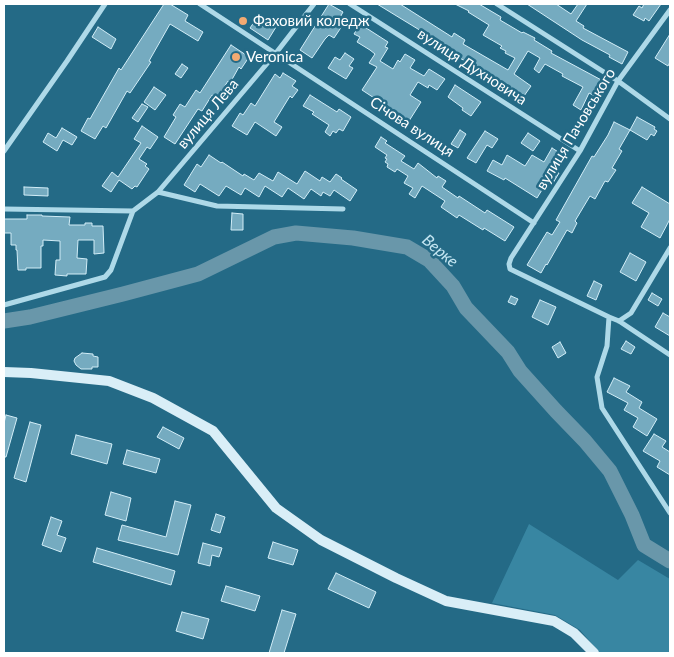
<!DOCTYPE html>
<meta charset="utf-8">
<style>
body{margin:0}
#map{position:relative;width:674px;height:657px;overflow:hidden;background:#246a86;font-family:Lato,sans-serif}
canvas{display:block}
.frame{position:absolute;inset:0;border:5px solid #fff;pointer-events:none}
</style>
<div id="map">
<canvas width="674" height="657"></canvas>
<div class="frame"></div>
</div>
<script>
const c = document.querySelector('canvas').getContext('2d');
c.lineJoin = 'round';
function paint(path, color) {
  c.fillStyle = color;
  c.fill(path, 'evenodd');
}
function poly(rows) {
  const path = new Path2D();
  for (const r of rows) {
    path.moveTo(r[0], r[1]);
    for (let i = 2; i < r.length; i += 2) path.lineTo(r[i], r[i + 1]);
  }
  return path;
}
function trace(path, color, width, dash) {
  c.strokeStyle = color;
  c.lineWidth = width;
  c.lineCap = dash ? 'butt' : 'round';
  c.setLineDash(dash || []);
  c.stroke(path);
}
function drawText(font, color, halo, rows, align = 'center') {
  c.font = font + ' Lato,sans-serif';
  c.lineWidth = 5;
  c.setLineDash([]);
  c.textBaseline = 'middle';
  c.strokeStyle = halo;
  c.fillStyle = color;
  for (const [text, x, y, turn = 0] of rows) {
    c.save();
    c.translate(x, y);
    c.rotate((+turn || 0) * Math.PI / 180);
    c.textAlign = isNaN(turn) ? turn : align;
    if (halo) c.strokeText(text, 0, 0);
    c.fillText(text, 0, 0);
    c.restore();
  }
}
paint(poly([
 [529,524,618,580,638,560,670,579,670,653,600,653,580,630,555,615,492,603]
]), '#3886a2');
trace(poly([
 [4,321,30,317,123,294,198,274,274,237,296,233,353,238,407,247,429,260,453,286,466,308,508,352,520,371,556,411,585,441,610,471,632,515,644,545,670,561]
]), '#6997aa', 15);
const building = poly([
 [164,4,170,4,188,15,185,21,203,32,198,41,170,24,149,61,151,62,130,93,127,91,106,128,103,126,95,139,81,131,88,118,90,119,119,68,121,70,164,4],
 [329,4,343,12,337,23,342,26,334,38,329,35,325,39,312,58,300,50,329,4],
 [377,4,400,4,452,37,454,33,465,40,463,44,508,70,515,58,505,53,506,51,500,48,502,46,483,35,489,25,468,12,469,11,455,4,479,4,501,17,500,20,522,33,523,32,535,38,534,40,552,51,551,53,605,82,597,97,589,93,581,110,573,105,583,87,562,76,563,74,545,64,539,73,534,69,540,58,528,51,514,74,531,86,524,96,507,85,444,49,446,47,430,37,431,37,377,4],
 [527,4,556,4,571,14,578,4,587,4,576,21,584,26,583,28,628,52,622,64,609,57,610,55,582,40,527,4],
 [644,4,661,4,649,21,645,18,644,21,633,15,639,6,642,8,644,4],
 [259,15,276,27,268,40,250,28,259,15],
 [360,24,388,42,385,47,388,48,380,61,393,69,398,60,400,62,405,54,415,60,410,68,424,76,429,69,445,79,437,90,429,85,428,88,418,82,410,95,421,102,409,121,362,90,377,67,369,63,375,54,370,50,357,42,360,37,354,34,360,24],
 [98,27,116,39,111,49,92,37,98,27],
 [670,34,670,62,668,66,655,58,670,34],
 [231,45,249,57,241,69,239,67,230,83,228,81,217,98,212,95,202,111,198,109,175,144,164,137,176,117,173,115,180,104,185,107,196,90,200,93,231,45],
 [345,53,354,59,349,66,353,68,346,79,328,68,335,57,340,60,345,53],
 [182,64,188,68,181,78,175,74,182,64],
 [283,73,296,81,292,86,298,90,292,98,290,96,274,122,282,127,276,136,255,122,247,135,232,126,240,113,243,115,251,103,255,106,275,74,280,78,283,73],
 [455,85,481,102,471,116,462,110,463,108,448,97,455,85],
 [154,87,166,95,155,110,144,102,154,87],
 [310,95,337,112,339,109,351,117,343,131,339,129,336,133,333,131,330,136,325,132,329,125,312,114,314,112,303,106,310,95],
 [142,104,148,107,138,122,132,118,142,104],
 [637,117,655,127,654,129,657,131,654,136,651,134,647,140,630,130,637,117],
 [614,122,630,130,619,149,622,151,612,168,616,170,608,182,605,181,595,199,590,196,575,221,577,223,572,233,567,230,547,265,546,264,541,273,527,265,547,232,552,235,560,222,556,220,592,156,594,157,608,135,614,122],
 [142,126,158,137,150,149,147,147,139,159,147,164,145,166,149,169,137,187,135,186,132,189,119,180,111,192,102,186,112,172,118,177,141,143,134,139,142,126],
 [62,128,77,137,72,145,63,140,57,151,43,142,48,133,56,138,62,128],
 [460,130,466,134,458,148,451,144,460,130],
 [485,131,498,139,492,148,487,145,476,163,467,158,485,131],
 [528,133,540,141,533,151,521,143,528,133],
 [381,137,387,141,385,143,405,156,401,161,414,169,418,163,437,178,438,176,446,181,442,187,458,198,459,196,485,213,487,210,514,227,505,241,484,228,483,230,459,215,457,218,441,207,445,201,422,186,415,198,409,194,413,188,404,183,408,176,397,169,395,172,387,167,388,164,385,162,387,159,385,158,387,155,375,147,381,137],
 [552,148,563,155,553,170,559,173,553,183,548,180,537,198,505,178,504,180,487,171,493,160,502,165,507,155,525,166,532,155,544,162,552,148],
 [209,155,221,163,222,162,243,176,244,174,254,180,259,173,273,181,278,172,297,184,305,171,320,181,322,177,330,182,336,174,342,178,341,179,357,190,350,201,334,190,330,196,323,192,321,196,311,189,304,199,288,188,282,197,265,186,259,197,245,188,241,195,226,186,219,196,200,184,195,192,184,185,197,164,201,167,209,155],
 [24,187,48,188,48,196,24,195,24,187],
 [642,187,670,204,670,219,660,238,641,227,649,213,632,203,642,187],
 [232,213,243,214,243,230,231,230,232,213],
 [27,215,42,215,42,216,70,217,69,225,85,225,85,223,92,223,92,226,103,226,104,253,94,254,94,240,78,240,77,258,87,259,86,274,67,274,67,276,55,275,56,260,60,260,60,241,43,240,43,246,41,246,41,268,26,268,26,270,18,270,17,250,16,250,16,245,11,245,11,233,4,233,4,219,27,219,27,215],
 [630,253,646,262,636,281,620,272,630,253],
 [594,281,602,285,596,300,587,296,594,281],
 [652,293,662,299,658,306,648,300,652,293],
 [511,296,518,299,515,305,508,302,511,296],
 [540,300,556,307,548,325,532,317,540,300],
 [663,313,670,317,670,336,655,327,663,313],
 [626,341,635,347,631,354,621,349,626,341],
 [560,342,566,353,558,358,552,347,560,342],
 [82,353,93,354,93,356,98,357,98,367,92,367,92,369,81,369,76,365,74,361,75,358,82,353],
 [614,378,630,386,626,392,642,402,639,408,657,419,647,436,633,427,638,418,624,410,628,403,607,392,614,378],
 [6,415,17,418,6,457,4,457,4,423,6,415],
 [30,422,41,425,26,482,14,478,30,422],
 [163,427,184,438,179,449,157,437,163,427],
 [654,434,666,441,662,447,670,452,670,475,657,467,660,461,643,451,654,434],
 [76,435,112,444,107,464,71,454,76,435],
 [127,450,160,459,156,473,123,464,127,450],
 [111,492,131,498,126,521,105,515,111,492],
 [175,501,191,505,178,555,118,540,122,525,166,537,175,501],
 [216,514,225,517,220,533,211,530,216,514],
 [51,517,62,521,57,535,66,538,61,552,42,545,51,517],
 [273,542,298,550,293,565,268,558,273,542],
 [203,543,222,548,219,557,212,555,210,566,198,563,203,543],
 [97,548,175,571,171,585,93,562,97,548],
 [336,573,376,592,369,608,328,589,336,573],
 [226,586,260,596,255,611,221,601,226,586],
 [282,610,296,614,284,653,269,653,282,610],
 [182,612,209,619,203,639,176,631,182,612]
]);
paint(building, '#75abc0');
trace(building, '#d2edf7', 1);
trace(poly([
 [200,4,534,223],
 [350,4,580,151],
 [497,4,618,81,670,119],
 [670,10,618,81,580,151,511,258,509,264,510,269,609,317,607,346,597,377,602,408,670,513],
 [4,151,67,61,105,4],
 [158,192,217,206,343,209],
 [4,209,133,211,111,270,105,277,4,305],
 [133,211,158,192,276,53,314,4],
 [609,317,619,321,670,355],
 [619,321,631,313,670,248]
]), '#aed9e8', 5);
trace(poly([
 [4,372,31,373,109,381,153,398,213,431,276,508,321,540,396,578,446,601,554,621,574,633,594,653]
]), '#d9eef7', 10);
for (const [x, y, r, color] of [
 [243,21,5,"#f3aa72"],
 [236,57,5,"#f3aa72"]
]) {
  const dot = new Path2D();
  dot.arc(x, y, r, 0, 2 * Math.PI);
  c.fillStyle = color;
  c.fill(dot);
  trace(dot, '#246a86', 2);
}
drawText('15px', '#fff', '#246a86', [
 ["Фаховий коледж",253,21],
 ["Veronica",246,57]
], 'left');
drawText('15px', '#fff', '#246a86', [
 ["вулиця Духновича",472,67,33],
 ["вулиця Лева",208,114,-50],
 ["Січова вулиця",412,127,33],
 ["вулиця Пачовського",576,129,-59]
]);
drawText('italic 16px', '#c4e6f2', '#246a86', [
 ["Верке",440,251,40]
]);
</script>
